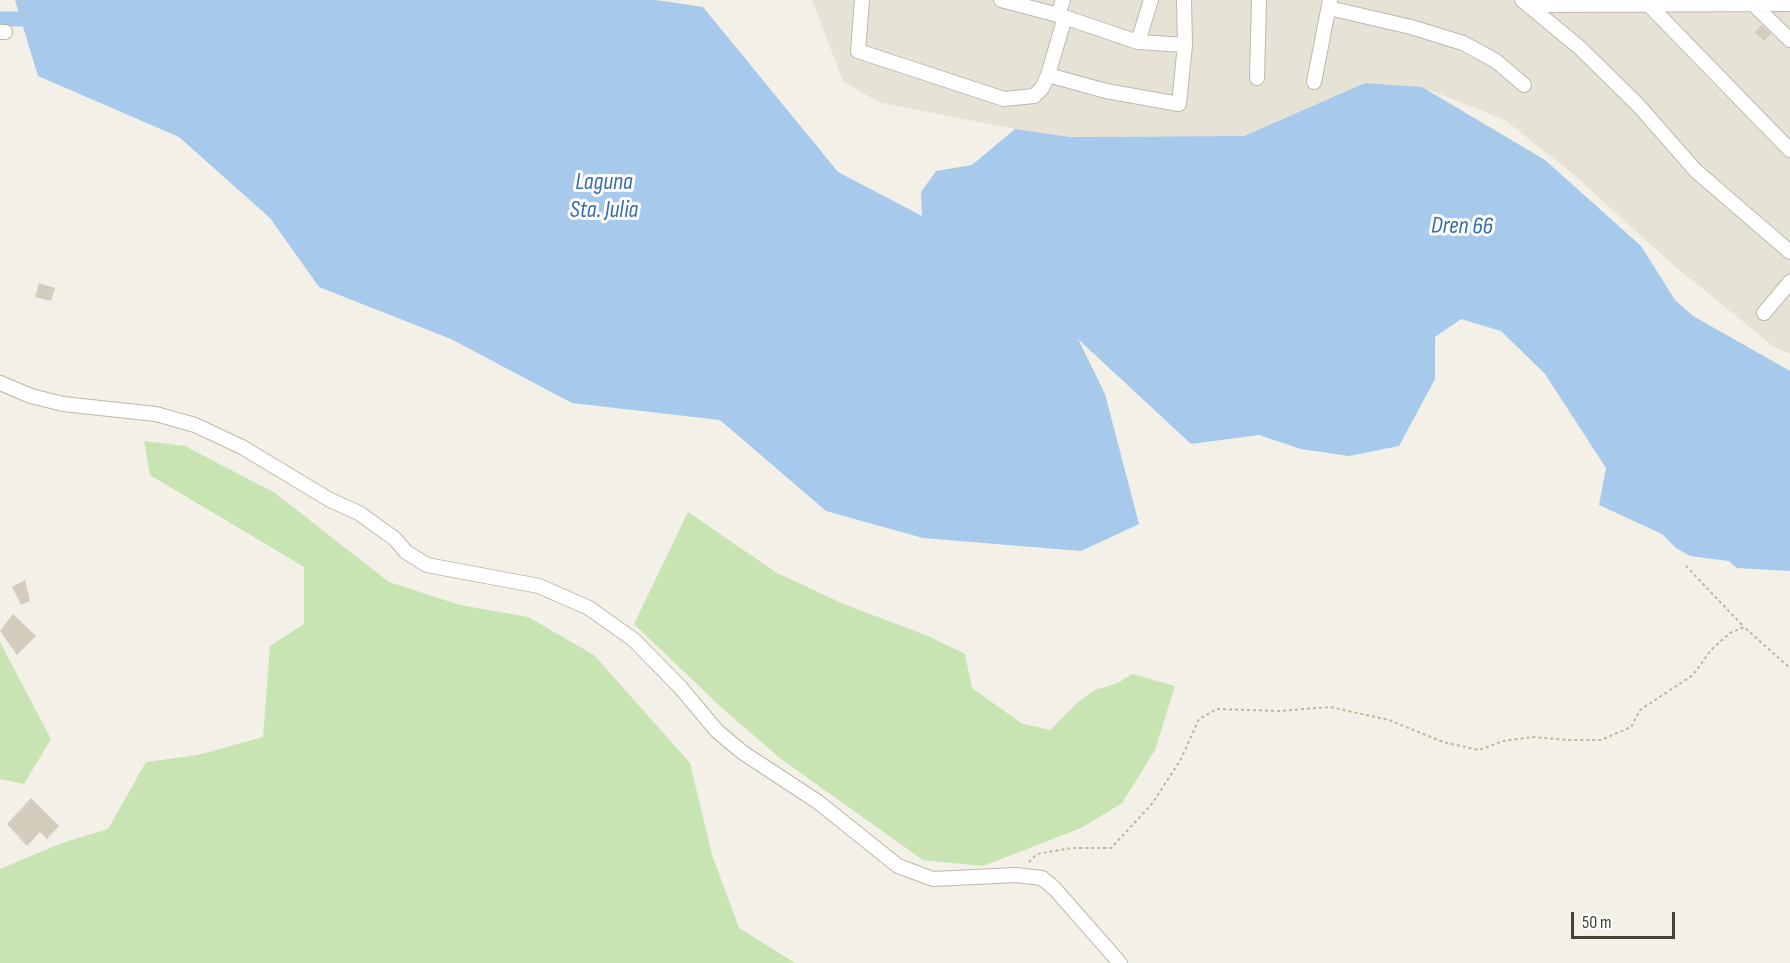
<!DOCTYPE html>
<style>
body{margin:0}
#map{position:relative;width:1790px;height:963px;overflow:hidden;background:#f2f0e7;font-family:"Sofia Sans Condensed",sans-serif}
canvas{display:block}
.scale{position:absolute;left:1571px;top:912px;width:104px;height:27px;box-sizing:border-box;border:3px solid #454137;border-top:0;padding-left:8px;font-size:18px;line-height:21px;white-space:nowrap;color:#454137;-webkit-text-stroke:4px #fff;paint-order:stroke}
</style>
<div id="map">
<canvas width="1790" height="963"></canvas>
<div class="scale">50 m</div>
</div>
<script>
const c = document.querySelector('canvas').getContext('2d');
c.lineJoin = 'round';
function paint(path, color) {
  c.fillStyle = color;
  c.fill(path, 'evenodd');
}
function poly(rows) {
  const path = new Path2D();
  for (const r of rows) {
    path.moveTo(r[0], r[1]);
    for (let i = 2; i < r.length; i += 2) path.lineTo(r[i], r[i + 1]);
  }
  return path;
}
function trace(path, color, width, dash) {
  c.strokeStyle = color;
  c.lineWidth = width;
  c.lineCap = dash ? 'butt' : 'round';
  c.setLineDash(dash || []);
  c.stroke(path);
}
function drawText(font, color, halo, rows, align = 'center') {
  c.font = font + ' "Sofia Sans Condensed",sans-serif';
  c.lineWidth = 6;
  c.setLineDash([]);
  c.textBaseline = 'middle';
  c.strokeStyle = halo;
  c.fillStyle = color;
  for (const [text, x, y, turn = 0] of rows) {
    c.save();
    c.translate(x, y);
    c.rotate((+turn || 0) * Math.PI / 180);
    c.textAlign = isNaN(turn) ? turn : align;
    if (halo) c.strokeText(text, 0, 0);
    c.fillText(text, 0, 0);
    c.restore();
  }
}
paint(poly([
 [812,0,1790,0,1790,354,1773,346,1672,264,1573,174,1505,120,1422,87,1365,83,1244,136,1070,137,1015,129,878,102,843,81]
]), '#e6e2d6');
paint(poly([
 [144,441,185,446,275,493,389,582,460,605,528,617,594,655,690,763,712,855,739,928,795,963,0,963,0,869,62,843,108,829,146,762,198,755,263,737,270,646,304,624,304,567,150,475],
 [688,512,777,573,846,605,928,636,965,654,972,688,1021,723,1050,730,1078,702,1095,690,1118,683,1132,674,1175,686,1155,750,1122,803,1081,828,983,866,923,860,781,759,723,709,634,624],
 [0,642,51,739,24,784,0,779]
]), '#c9e4b3');
paint(poly([
 [15,0,656,0,703,7,838,172,922,216,921,192,936,171,972,165,1015,129,1070,137,1244,136,1365,83,1422,87,1545,160,1641,246,1675,300,1693,316,1790,371,1790,571,1737,568,1729,561,1690,556,1676,548,1662,534,1599,505,1606,468,1545,374,1501,331,1461,319,1435,337,1435,379,1399,446,1349,456,1301,449,1259,435,1191,444,1078,339,1105,394,1139,524,1081,551,923,538,826,511,720,420,572,403,451,339,319,287,270,218,179,137,38,76]
]), '#a7c9ec');
trace(poly([
 [0,19,21,19]
]), '#a7c9ec', 15);
paint(poly([
 [1762,25,1771,34,1764,41,1755,32],
 [39,283,55,288,51,301,35,297],
 [25,580,30,601,21,605,12,587],
 [13,614,36,636,17,655,0,631],
 [31,798,59,826,47,839,40,832,27,846,7,824]
]), '#d3cdbd');
const street = poly([
 [862,0,858,51,1004,99,1034,96,1042,88,1048,75,1065,17],
 [1001,0,1058,15,1138,42,1185,45,1179,104,1106,91,1048,75],
 [1184,0,1185,45],
 [1522,0,1579,47,1638,105,1696,171,1790,252],
 [1648,4,1790,150],
 [1530,5,1790,4],
 [1754,5,1790,40],
 [1329,8,1411,27,1463,43,1496,61,1524,85],
 [1058,15,1063,0],
 [0,32,5,32],
 [1138,42,1151,0],
 [1257,78,1259,0],
 [1314,82,1330,0],
 [1764,313,1790,282],
 [0,383,31,396,63,404,156,414,195,425,242,447,330,500,359,513,395,539,406,552,427,565,539,586,589,608,634,640,680,687,717,731,742,752,818,802,898,866,933,879,1016,875,1042,878,1054,888,1120,963]
]);
trace(street, '#bdb9aa', 16);
trace(poly([
 [1686,566,1744,627],
 [1029,862,1037,854,1072,848,1111,848,1151,805,1180,761,1199,719,1217,709,1279,711,1330,707,1389,720,1443,742,1479,750,1503,741,1533,737,1569,740,1601,740,1631,727,1640,710,1693,675,1711,650,1730,633,1744,627,1790,668]
]), '#beb69d', 2, [3, 3]);
trace(street, '#fff', 14);
drawText('italic 24px', '#366eaa', '#fff', [
 ["Laguna",604,183],
 ["Sta. Julia",604,211],
 ["Dren 66",1462,227,1]
]);
</script>
